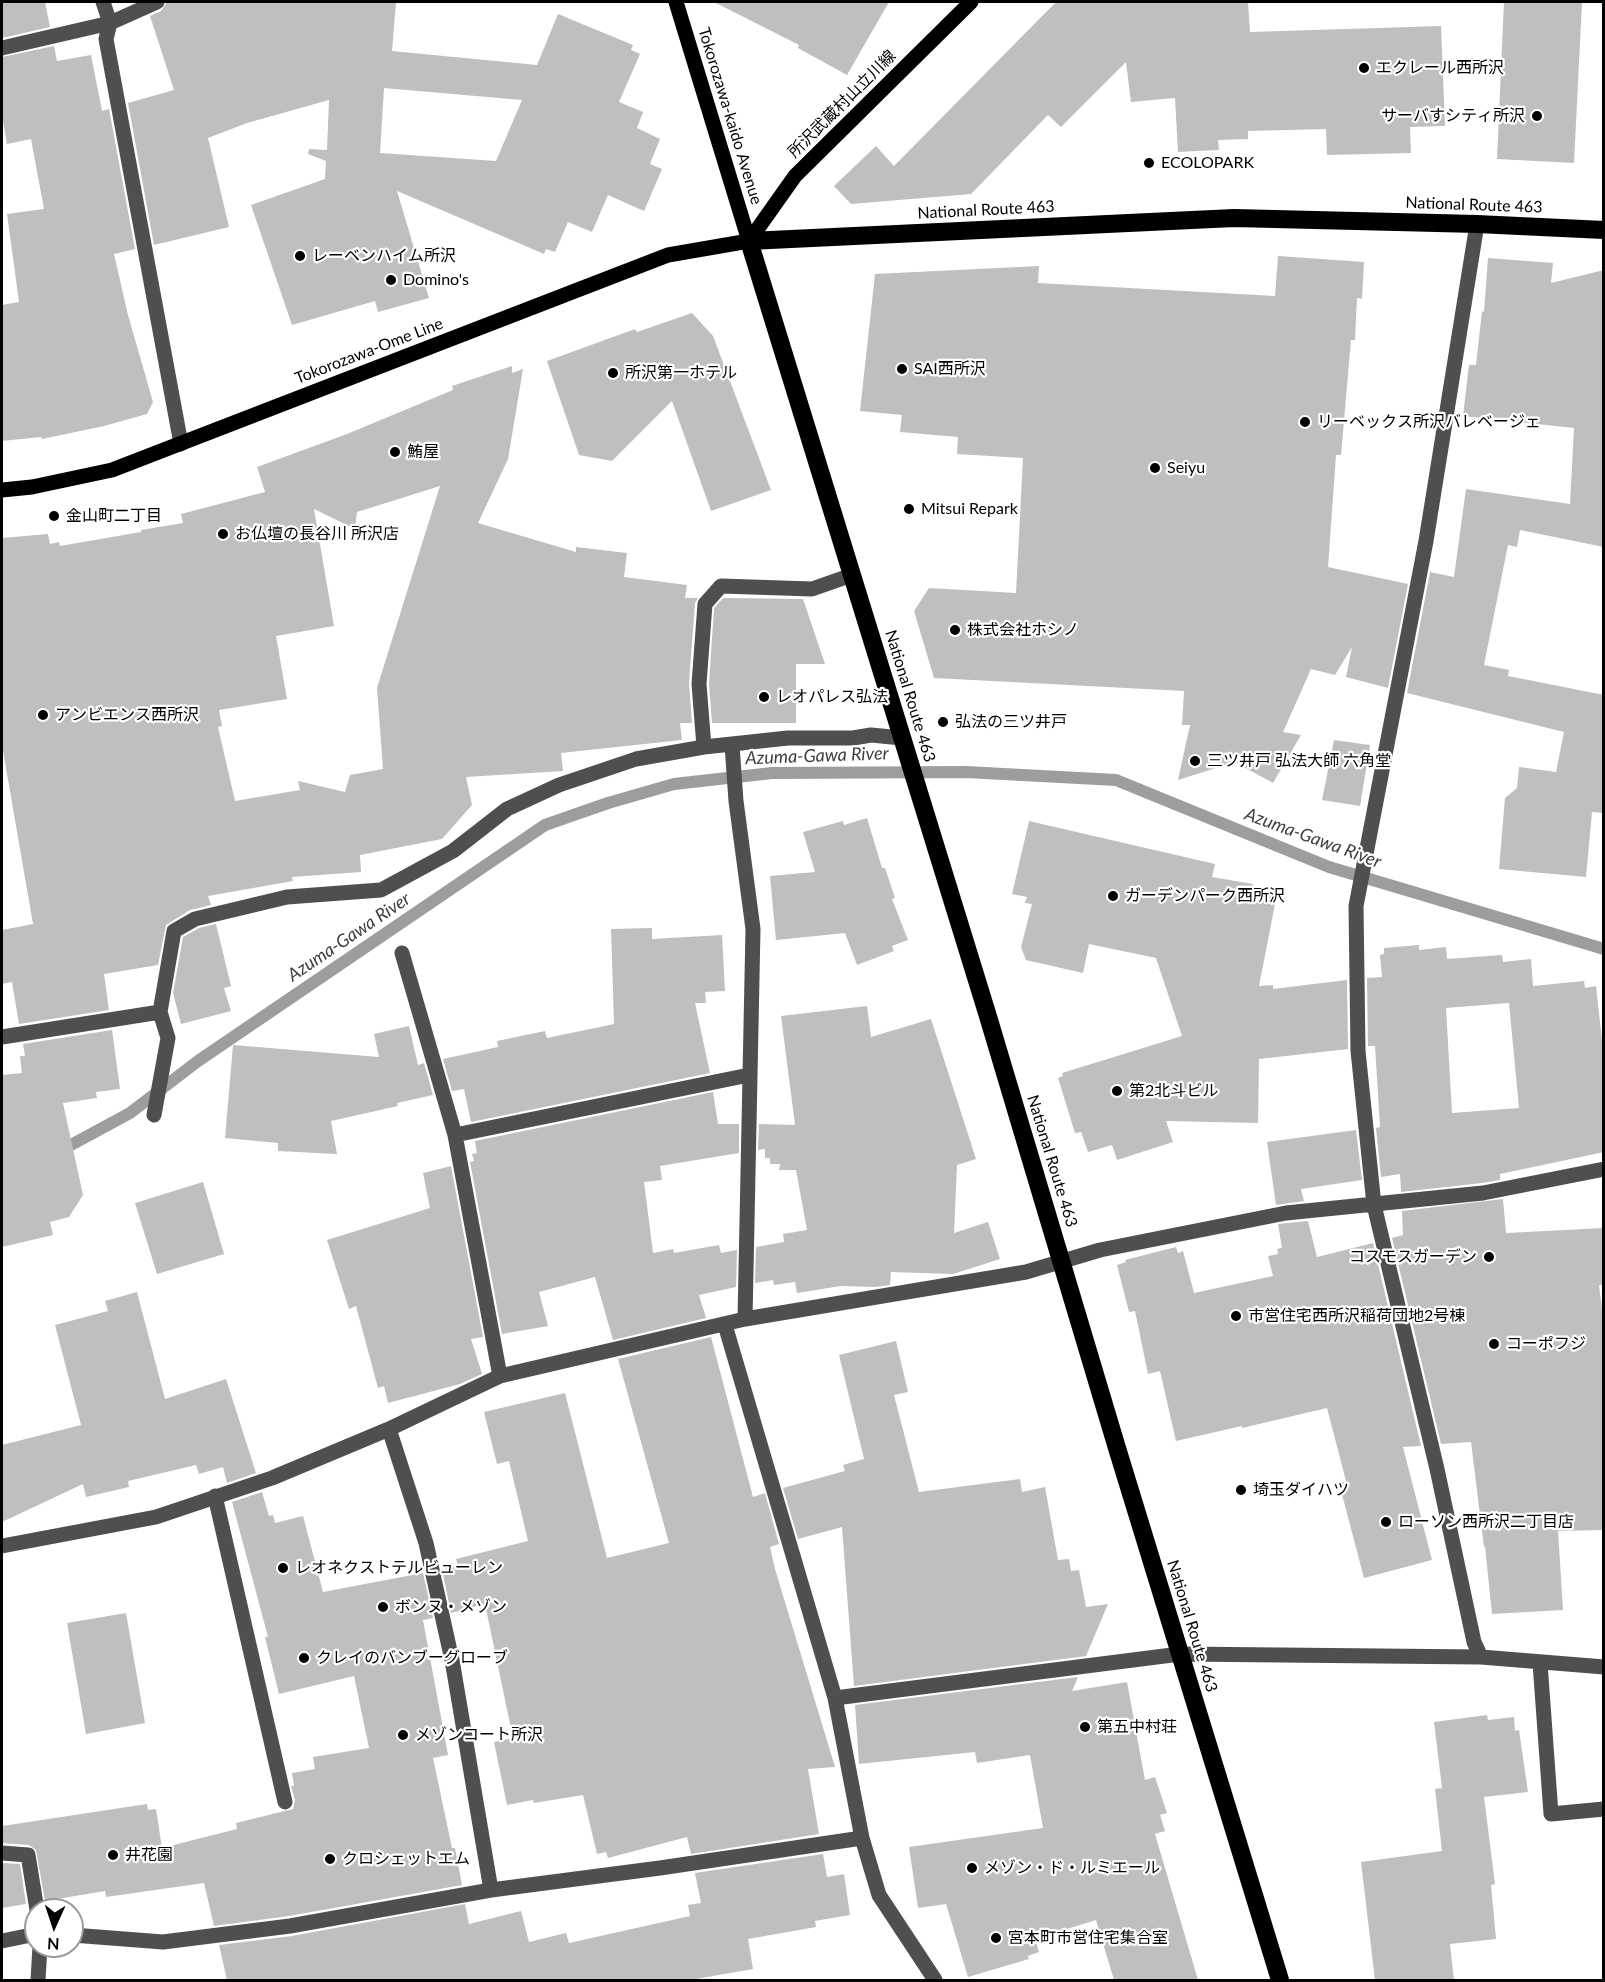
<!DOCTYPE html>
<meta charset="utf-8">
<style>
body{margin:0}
#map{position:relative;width:1605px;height:1982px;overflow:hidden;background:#fff;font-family:Lato,sans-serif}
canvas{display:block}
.frame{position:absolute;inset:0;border:3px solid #000;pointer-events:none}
.north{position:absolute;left:24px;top:1898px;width:60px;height:60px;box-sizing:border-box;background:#fff;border:2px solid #999;border-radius:50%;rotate:183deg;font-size:16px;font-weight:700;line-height:24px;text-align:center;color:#000}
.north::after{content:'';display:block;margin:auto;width:21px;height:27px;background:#000;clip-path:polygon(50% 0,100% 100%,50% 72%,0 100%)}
</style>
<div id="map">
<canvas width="1605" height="1982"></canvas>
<div class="frame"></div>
<div class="north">N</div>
</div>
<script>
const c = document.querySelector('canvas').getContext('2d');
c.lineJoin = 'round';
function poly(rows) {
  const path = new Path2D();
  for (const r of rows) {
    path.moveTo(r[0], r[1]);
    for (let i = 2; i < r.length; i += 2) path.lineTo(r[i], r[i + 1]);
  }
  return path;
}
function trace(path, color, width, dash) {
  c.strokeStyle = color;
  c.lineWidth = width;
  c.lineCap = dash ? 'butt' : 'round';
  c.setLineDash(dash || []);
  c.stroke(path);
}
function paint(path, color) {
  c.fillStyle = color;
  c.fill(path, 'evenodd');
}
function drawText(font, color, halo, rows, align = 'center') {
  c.font = font + ' Lato,"Noto Sans JP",sans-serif';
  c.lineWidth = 4.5;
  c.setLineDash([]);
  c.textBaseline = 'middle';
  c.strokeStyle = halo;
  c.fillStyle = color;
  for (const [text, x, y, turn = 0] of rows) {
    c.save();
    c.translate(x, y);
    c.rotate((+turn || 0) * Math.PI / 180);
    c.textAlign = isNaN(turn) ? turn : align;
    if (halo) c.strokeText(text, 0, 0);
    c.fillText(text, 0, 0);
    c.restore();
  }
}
trace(poly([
 [58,1152,130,1113,198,1061,545,825,608,803,674,784,772,773,966,772,1116,780,1329,867,1604,949]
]), '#9d9d9d', 12);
paint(poly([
 [2,2,45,2,50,27,2,38],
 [167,2,396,2,392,51,537,65,558,14,633,45,631,50,640,54,619,102,643,112,637,128,660,139,650,164,662,169,644,211,608,195,592,232,568,222,555,252,546,249,544,254,397,191,429,298,378,312,375,301,292,325,251,205,325,179,326,161,308,154,309,149,327,150,329,100,247,123,208,138,229,227,154,245,128,103,174,90,150,16,161,11],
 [384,88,522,100,496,161,380,153],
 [714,2,889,2,847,75,798,48,799,45],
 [1056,2,1131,2,1133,3,1248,2,1250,32,1441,26,1445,126,1410,127,1411,153,1327,155,1326,129,1248,131,1248,139,1218,140,1219,150,1178,152,1175,98,1131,102,1126,62,1061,127,1048,115,971,194,851,204,834,186,876,146,894,166],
 [1504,2,1582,2,1574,163,1497,159],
 [54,46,57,61,91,55,102,111,109,109,135,249,114,254,128,315,153,402,147,414,104,426,42,439,41,437,2,441,2,305,19,302,7,214,44,209,31,139,7,144,2,115,2,57],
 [1278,256,1364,262,1362,299,1357,298,1355,340,1351,340,1341,455,1336,455,1328,567,1408,584,1388,688,1346,677,1352,647,1335,675,1311,669,1283,732,1301,735,1273,783,1235,762,1178,780,1190,725,1182,725,1184,691,934,678,914,611,929,588,1016,593,1023,458,957,454,958,437,900,432,902,415,860,411,875,274,1039,266,1038,283,1275,296],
 [1488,258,1553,263,1551,283,1604,270,1604,547,1520,530,1517,547,1508,545,1484,665,1509,670,1508,676,1604,695,1604,813,1592,812,1586,877,1499,869,1505,798,1517,788,1519,767,1556,772,1564,732,1407,693,1430,572,1454,577,1466,489,1570,504,1574,428,1463,416,1469,365,1476,365,1482,311,1484,312],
 [692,313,713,336,771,490,711,511,672,401,612,461,579,455,547,361,635,329,637,332],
 [512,366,512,373,523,369,508,459,478,523,576,552,576,547,627,553,624,577,687,585,685,598,698,598,695,603,689,683,692,723,680,723,682,740,561,753,563,771,466,777,472,805,442,839,360,855,361,872,292,877,293,881,208,896,211,905,190,910,166,925,158,965,104,974,109,1010,19,1024,12,982,2,984,2,930,33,924,2,745,2,538,48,534,50,544,59,542,60,546,141,532,141,530,183,523,181,514,265,492,257,467,347,434,453,390,452,386],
 [440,486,377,688,383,769,350,775,345,792,298,781,300,790,235,801,218,727,222,726,219,710,287,699,276,636,334,626,314,509,355,529,357,512],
 [723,598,803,599,825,664,796,664,796,723,712,723,709,684,714,608],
 [1334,740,1370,745,1360,806,1322,800],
 [867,818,882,868,885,868,895,898,892,899,908,940,892,946,894,951,857,965,845,933,776,940,770,876,815,872,803,832,843,821,844,825],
 [1029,821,1215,864,1212,877,1253,884,1251,890,1277,894,1259,986,1273,985,1273,989,1347,980,1348,1049,1259,1059,1258,1123,1166,1121,1173,1142,1117,1160,1112,1145,1088,1152,1081,1132,1075,1133,1058,1078,1063,1076,1062,1073,1182,1036,1156,958,1089,944,1083,973,1026,960,1021,947,1032,904,1025,903,1027,897,1012,894],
 [216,924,231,986,224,988,231,1011,181,1024,173,993,183,937,199,928],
 [652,928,652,939,722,935,725,991,705,992,706,1003,695,1003,710,1073,471,1122,464,1089,452,1091,443,1059,498,1047,497,1041,545,1031,547,1038,614,1024,611,929],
 [1419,945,1419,950,1446,947,1447,959,1502,955,1503,962,1531,959,1533,986,1584,981,1585,988,1596,986,1604,1059,1604,1152,1500,1174,1500,1180,1482,1183,1401,1192,1400,1174,1381,1177,1376,1128,1380,1127,1375,1046,1368,1046,1367,978,1382,977,1380,955,1384,954,1384,948],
 [1509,1003,1519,1108,1452,1113,1446,1008],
 [867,1006,871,1037,931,1019,976,1159,957,1165,954,1233,988,1222,1000,1259,953,1274,891,1272,890,1285,875,1287,841,1286,797,1293,795,1282,774,1285,773,1280,755,1283,756,1247,784,1242,783,1234,807,1230,796,1170,779,1170,780,1164,770,1164,770,1158,765,1158,765,1149,758,1150,759,1124,795,1125,781,1016],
 [409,1026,418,1065,424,1063,433,1095,397,1103,398,1106,331,1121,337,1154,278,1151,278,1143,225,1138,233,1045,379,1057,374,1034],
 [112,1030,120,1089,96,1092,97,1098,63,1103,83,1195,69,1217,50,1222,53,1235,2,1247,2,1075,22,1073,20,1056,25,1056,23,1044],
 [713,1092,718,1124,739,1124,739,1153,660,1166,662,1180,644,1182,653,1253,673,1249,674,1253,719,1245,721,1253,737,1250,736,1287,699,1295,706,1318,613,1340,595,1277,539,1292,548,1326,502,1334,470,1162,474,1161,472,1154,477,1153,475,1141],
 [1356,1130,1362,1180,1301,1189,1304,1201,1276,1205,1267,1142],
 [451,1166,483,1337,471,1339,482,1374,460,1384,388,1403,384,1386,378,1388,356,1306,349,1309,327,1240,430,1208,423,1173],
 [203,1182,224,1254,157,1274,135,1203],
 [1503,1199,1506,1233,1604,1228,1604,1285,1599,1285,1604,1325,1604,1530,1558,1531,1563,1610,1492,1614,1485,1546,1484,1547,1471,1442,1441,1444,1392,1238,1403,1235,1402,1211],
 [1308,1221,1317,1257,1373,1243,1421,1446,1403,1447,1432,1560,1364,1578,1339,1483,1346,1481,1327,1408,1242,1428,1242,1426,1176,1441,1160,1371,1148,1374,1135,1311,1129,1312,1117,1265,1126,1262,1125,1260,1176,1247,1178,1253,1183,1251,1194,1293,1273,1276,1268,1256,1278,1254,1277,1249,1282,1248,1278,1224],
 [137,1292,165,1399,226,1379,256,1473,227,1483,223,1467,199,1474,196,1465,128,1481,129,1487,86,1497,83,1484,2,1522,2,1445,81,1425,55,1325,108,1311,105,1301],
 [711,1337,753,1497,765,1493,779,1544,770,1547,775,1569,835,1767,808,1769,819,1834,691,1854,687,1837,608,1858,606,1852,597,1854,583,1795,534,1803,533,1800,507,1805,494,1742,513,1738,485,1604,451,1613,442,1569,458,1566,456,1559,528,1541,509,1461,497,1464,484,1412,565,1393,607,1558,669,1543,618,1359],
 [896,1341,908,1392,894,1395,919,1492,1020,1479,1022,1492,1045,1487,1058,1560,1069,1559,1071,1571,1079,1570,1086,1607,1108,1604,1086,1656,854,1686,842,1527,798,1539,783,1488,845,1471,843,1465,864,1459,839,1355],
 [262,1492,269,1516,273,1515,275,1523,303,1516,323,1592,423,1573,433,1618,423,1620,448,1755,433,1758,452,1848,455,1848,462,1885,289,1916,214,1926,204,1883,106,1897,105,1891,45,1901,36,1850,29,1845,2,1843,2,1826,147,1804,148,1810,156,1809,162,1848,237,1829,236,1823,293,1809,295,1800,291,1786,294,1786,292,1773,315,1769,313,1757,369,1748,354,1676,279,1694,265,1637,268,1637,232,1502],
 [126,1613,145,1723,86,1734,67,1623],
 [1078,1677,1072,1691,1127,1682,1145,1780,1155,1777,1167,1813,1160,1815,1165,1831,1155,1834,1198,1980,1114,1980,1096,1920,1035,1939,1039,1952,1028,1956,1029,1959,968,1977,946,1904,918,1908,909,1847,1043,1828,1030,1755,977,1763,975,1752,859,1764,855,1705],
 [1487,1715,1488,1720,1514,1717,1515,1731,1519,1730,1528,1792,1484,1797,1495,1884,1491,1885,1496,1939,1450,1944,1454,1980,1375,1980,1361,1862,1442,1851,1435,1789,1442,1788,1434,1722],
 [823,1854,827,1877,844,1874,850,1915,815,1921,816,1927,748,1939,753,1969,690,1980,227,1980,219,1945,292,1936,465,1904,469,1924,521,1911,529,1942,566,1933,569,1943,690,1916,688,1905,701,1903,695,1873],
 [2,1863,20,1864,26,1904,2,1908]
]), '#bfbfbf');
trace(poly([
 [103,2,110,23,106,39,181,444],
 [2,48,110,23,157,2],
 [1477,224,1426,541,1356,906,1358,1051,1374,1205,1437,1469,1474,1642,1481,1657],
 [732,745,736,801,753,929,745,1319],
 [704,747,699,684,705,604,721,586,812,589,852,575],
 [402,953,455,1135,500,1376],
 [2,1037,160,1012,174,931,195,919,287,897,381,890,453,851,507,809,559,785,636,759,704,747,788,738,853,738,871,735,902,738],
 [154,1115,168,1038,160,1012],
 [455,1135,749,1075],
 [725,1325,835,1698,862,1838,879,1895,935,1980],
 [389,1429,426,1543,452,1660,491,1890],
 [215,1496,285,1802],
 [2,1546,156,1517,272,1478,389,1429,500,1376,745,1319,1026,1272,1100,1250,1286,1213,1483,1193,1604,1169],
 [1540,1663,1551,1814,1604,1809],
 [835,1698,1180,1654,1481,1657,1604,1667],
 [2,1853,28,1855,37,1910],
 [72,1935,163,1942,290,1926,491,1890,660,1868,862,1838],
 [2,1941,36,1934],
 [38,1980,40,1946]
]), '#4f4f4f', 15);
trace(poly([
 [676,2,749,241],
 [749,241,795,176,971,2],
 [2,490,32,487,112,470,668,255,749,241]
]), '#000', 15);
trace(poly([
 [1280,1980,1117,1448,987,1013,749,241,1234,218,1477,224,1604,230]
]), '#000', 18);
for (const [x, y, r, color] of [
 [1364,68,6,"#000"],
 [1537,116,6,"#000"],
 [1149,163,6,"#000"],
 [300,256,6,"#000"],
 [391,280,6,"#000"],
 [902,369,6,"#000"],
 [613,373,6,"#000"],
 [1305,422,6,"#000"],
 [395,452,6,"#000"],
 [1155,468,6,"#000"],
 [909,509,6,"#000"],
 [54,516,6,"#000"],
 [223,534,6,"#000"],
 [955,630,6,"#000"],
 [764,697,6,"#000"],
 [43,715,6,"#000"],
 [943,722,6,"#000"],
 [1195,761,6,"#000"],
 [1113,896,6,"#000"],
 [1117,1091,6,"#000"],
 [1489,1257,6,"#000"],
 [1236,1316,6,"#000"],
 [1494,1344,6,"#000"],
 [1241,1490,6,"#000"],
 [1386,1522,6,"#000"],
 [283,1568,6,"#000"],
 [383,1607,6,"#000"],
 [304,1658,6,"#000"],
 [1085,1727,6,"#000"],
 [403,1735,6,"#000"],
 [113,1855,6,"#000"],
 [330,1859,6,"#000"],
 [972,1868,6,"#000"],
 [996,1938,6,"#000"]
]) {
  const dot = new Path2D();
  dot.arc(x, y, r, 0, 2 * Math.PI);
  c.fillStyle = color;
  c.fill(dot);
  trace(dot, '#fff', 2);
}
drawText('16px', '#000', '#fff', [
 ["エクレール西所沢",1376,68],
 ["サーバすシティ所沢",1525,116,"right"],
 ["ECOLOPARK",1161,163],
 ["レーベンハイム所沢",312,256],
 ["Domino's",403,280],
 ["SAI西所沢",914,369],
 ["所沢第一ホテル",625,373],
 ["リーベックス所沢バレベージェ",1317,422],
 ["鮪屋",407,452],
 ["Seiyu",1167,468],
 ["Mitsui Repark",921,509],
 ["金山町二丁目",66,516],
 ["お仏壇の長谷川 所沢店",235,534],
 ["株式会社ホシノ",967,630],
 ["レオパレス弘法",776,697],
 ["アンビエンス西所沢",55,715],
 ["弘法の三ツ井戸",955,722],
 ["三ツ井戸 弘法大師 六角堂",1207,761],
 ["ガーデンパーク西所沢",1125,896],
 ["第2北斗ビル",1129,1091],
 ["コスモスガーデン",1477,1257,"right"],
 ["市営住宅西所沢稲荷団地2号棟",1248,1316],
 ["コーポフジ",1506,1344],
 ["埼玉ダイハツ",1253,1490],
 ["ローソン西所沢二丁目店",1398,1522],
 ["レオネクストテルビューレン",295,1568],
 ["ボンヌ・メゾン",395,1607],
 ["クレイのバンブーグローブ",316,1658],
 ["第五中村荘",1097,1727],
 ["メゾンコート所沢",415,1735],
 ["井花園",125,1855],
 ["クロシェットエム",342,1859],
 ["メゾン・ド・ルミエール",984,1868],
 ["宮本町市営住宅集合室",1008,1938]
], 'left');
drawText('16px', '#000', '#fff', [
 ["所沢武蔵村山立川線",842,104,-45],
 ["Tokorozawa-kaido Avenue",730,116,73],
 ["National Route 463",1474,205,2],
 ["National Route 463",986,210,-3],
 ["Tokorozawa-Ome Line",369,351,-21],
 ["National Route 463",910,696,73],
 ["National Route 463",1052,1161,73],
 ["National Route 463",1192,1626,73]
]);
drawText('italic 18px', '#3e3e3e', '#fff', [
 ["Azuma-Gawa River",817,756,-2],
 ["Azuma-Gawa River",1313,838,20],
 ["Azuma-Gawa River",349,937,-34]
]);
</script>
